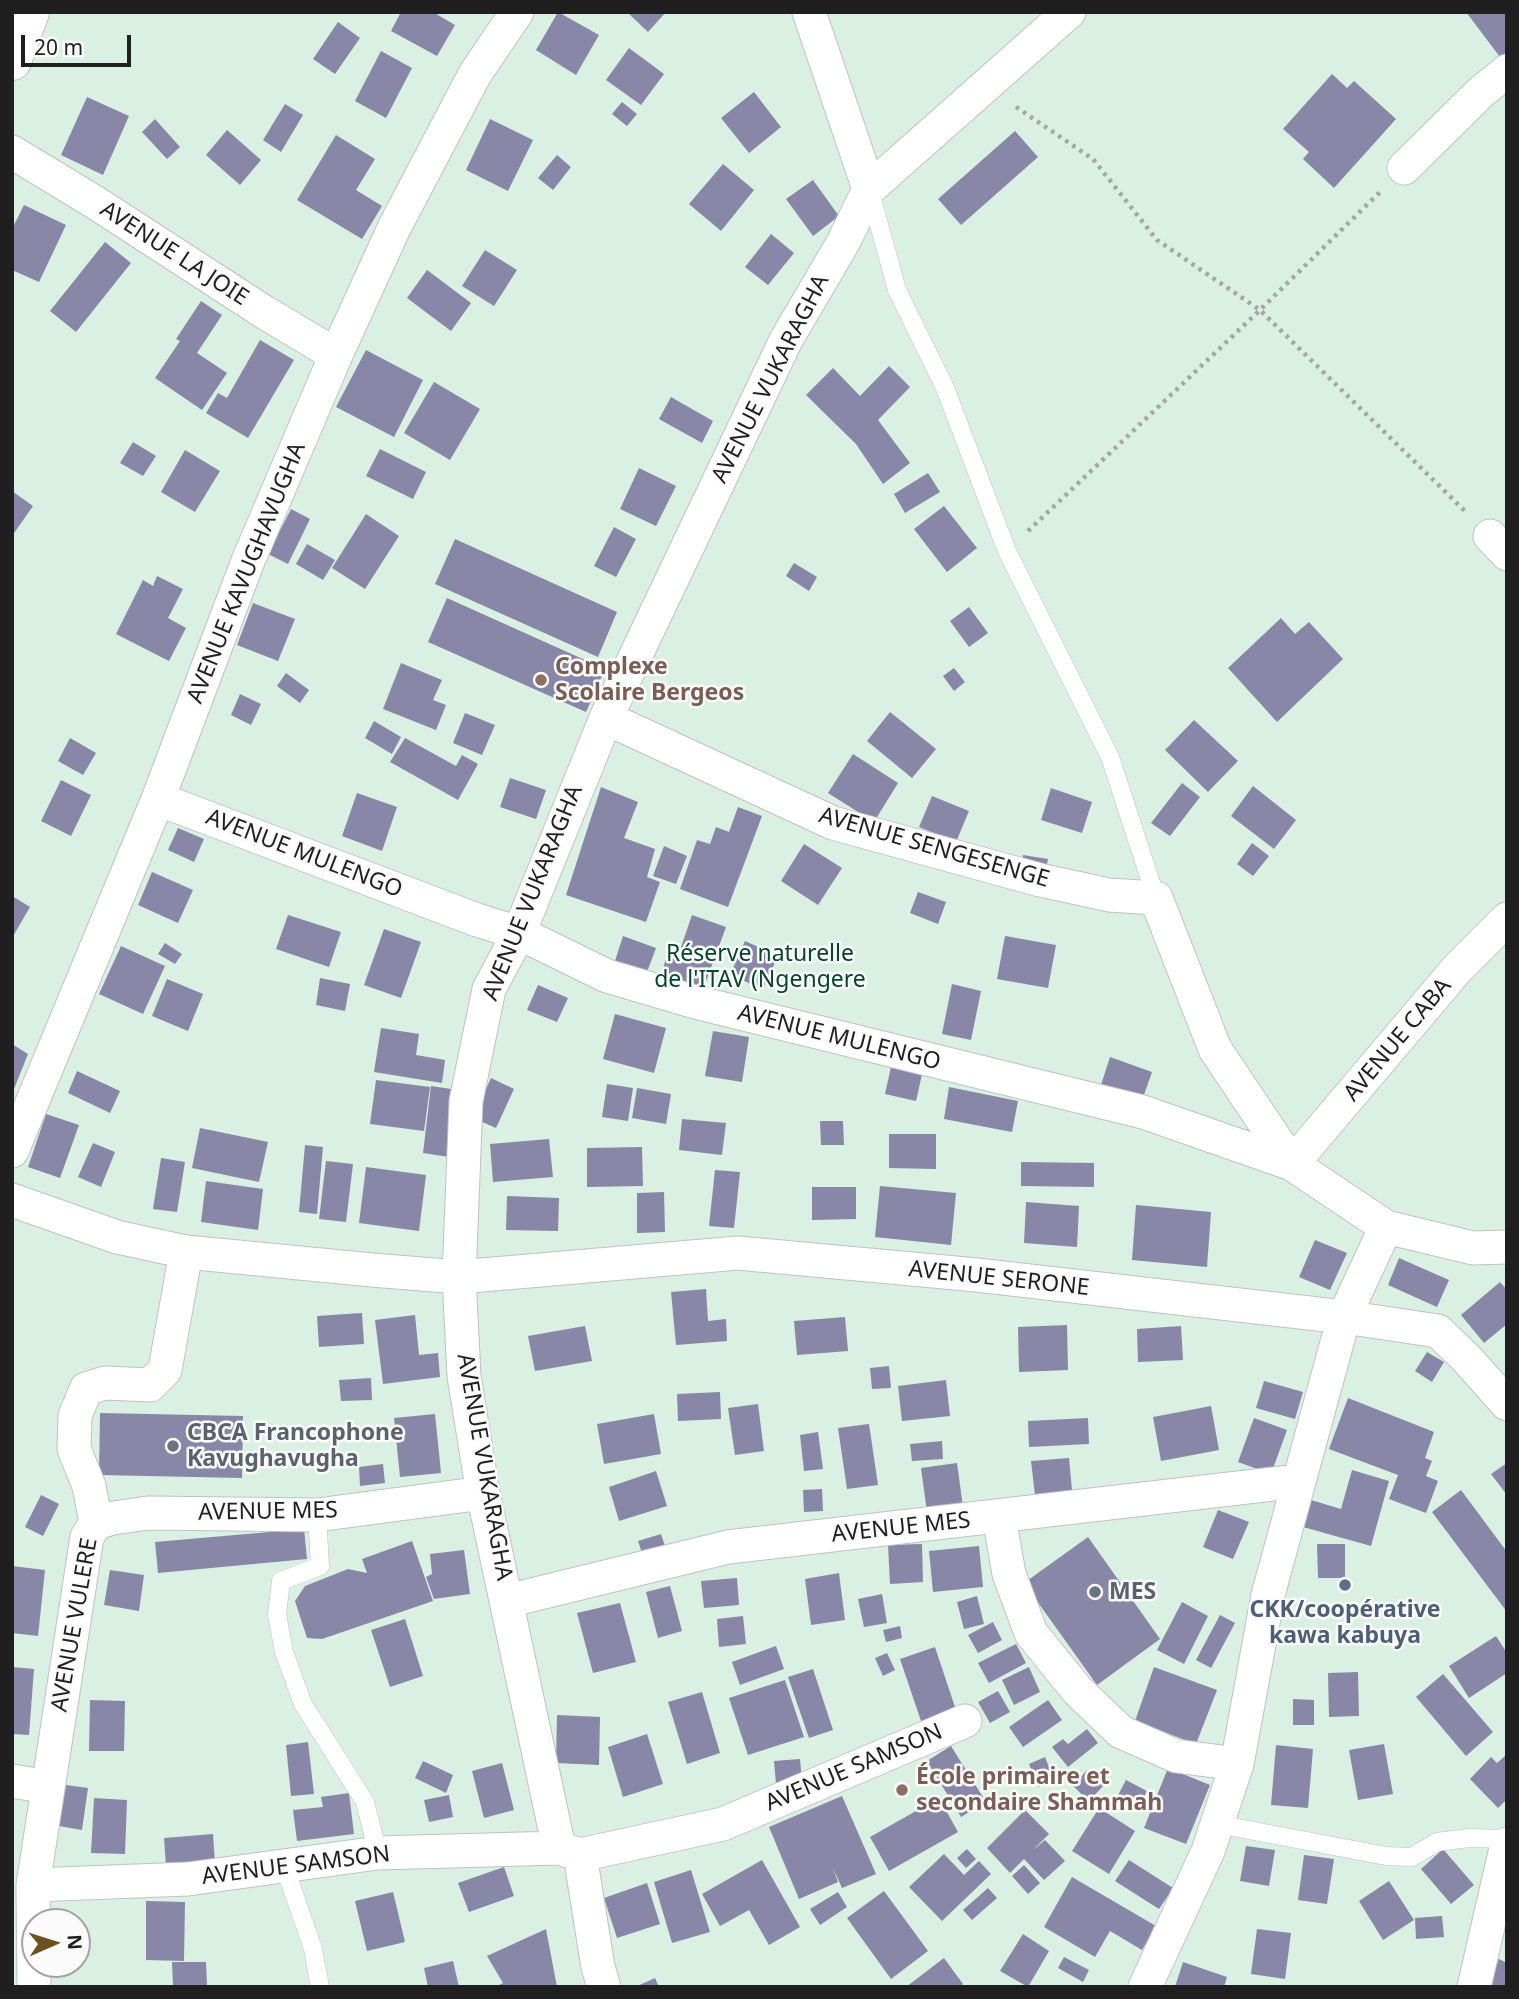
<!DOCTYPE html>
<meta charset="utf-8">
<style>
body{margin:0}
#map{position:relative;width:1519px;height:1999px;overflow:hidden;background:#fbfbfc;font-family:"Noto Sans",sans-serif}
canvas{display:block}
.frame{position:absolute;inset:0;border:14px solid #1f1f1f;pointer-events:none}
.north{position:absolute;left:21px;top:1908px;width:70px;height:70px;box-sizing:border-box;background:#fbfbfc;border:2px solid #a3a3a4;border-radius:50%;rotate:87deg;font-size:19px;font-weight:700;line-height:28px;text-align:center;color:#1f1f1f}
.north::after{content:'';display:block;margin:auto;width:24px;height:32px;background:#6c5223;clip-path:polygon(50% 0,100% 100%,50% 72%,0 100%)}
.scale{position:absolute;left:21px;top:35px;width:110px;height:32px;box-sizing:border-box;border:4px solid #1f1f1f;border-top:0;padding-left:9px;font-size:21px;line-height:24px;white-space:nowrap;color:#1f1f1f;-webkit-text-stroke:5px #fbfbfc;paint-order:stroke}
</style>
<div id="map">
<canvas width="1519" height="1999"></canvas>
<div class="frame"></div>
<div class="north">N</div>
<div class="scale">20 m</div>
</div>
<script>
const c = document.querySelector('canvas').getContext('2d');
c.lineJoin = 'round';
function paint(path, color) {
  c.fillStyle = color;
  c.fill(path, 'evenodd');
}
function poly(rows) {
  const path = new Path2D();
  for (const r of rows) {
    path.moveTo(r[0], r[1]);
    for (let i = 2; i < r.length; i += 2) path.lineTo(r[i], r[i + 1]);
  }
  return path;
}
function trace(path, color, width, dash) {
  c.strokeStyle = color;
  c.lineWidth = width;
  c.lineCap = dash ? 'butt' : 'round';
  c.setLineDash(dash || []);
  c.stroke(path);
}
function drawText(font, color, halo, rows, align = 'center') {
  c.font = font + ' "Noto Sans",sans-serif';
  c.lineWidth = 5;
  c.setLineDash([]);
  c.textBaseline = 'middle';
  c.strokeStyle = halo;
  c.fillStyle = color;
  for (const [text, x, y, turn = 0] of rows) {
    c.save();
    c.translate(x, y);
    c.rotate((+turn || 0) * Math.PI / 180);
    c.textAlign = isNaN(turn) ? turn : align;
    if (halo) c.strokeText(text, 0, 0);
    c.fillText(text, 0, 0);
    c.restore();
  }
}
paint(poly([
 [12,12,1507,12,1507,1987,12,1987],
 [35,1922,77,1922,77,1964,35,1964]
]), '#daf0e2');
paint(poly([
 [401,12,433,12,455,25,437,56,391,31],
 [558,12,599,35,576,75,536,50],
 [627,12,666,12,648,32],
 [1466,12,1507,12,1507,52,1500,57],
 [338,22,360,38,335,74,313,59],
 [629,48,664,74,641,105,606,80],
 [381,51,412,68,386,118,355,101],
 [1332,74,1347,88,1354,81,1396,119,1334,188,1303,159,1309,152,1283,129],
 [754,92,781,127,749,153,721,118],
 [87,97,129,116,103,175,61,155],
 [622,102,637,114,627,126,612,114],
 [285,104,303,115,281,152,263,140],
 [155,119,180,147,167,159,142,132],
 [490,119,533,140,508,191,466,170],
 [227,130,261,160,240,185,206,155],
 [1015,131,1038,157,961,225,938,199],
 [336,135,375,159,356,190,382,206,362,239,297,200],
 [557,155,571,167,553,190,538,178],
 [723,164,754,190,721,231,689,204],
 [813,180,839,216,813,236,786,199],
 [24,205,66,225,39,282,12,270,12,229],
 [771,234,794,253,768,285,745,267],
 [105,242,131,263,76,332,50,311],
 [485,250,517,270,494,306,462,286],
 [427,270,471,303,451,331,407,298],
 [201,301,222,315,197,353,227,373,202,410,155,378,180,341,176,339],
 [260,340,294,360,248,438,206,413,218,393,227,398],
 [366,350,423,380,394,437,336,407],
 [889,366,910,387,878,420,910,463,883,484,856,444,806,395,833,368,860,396],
 [434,382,480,409,450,460,404,433],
 [671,397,713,421,702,443,659,419],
 [133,442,156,456,143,476,120,463],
 [380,449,426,472,413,499,366,476],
 [185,450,220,471,195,512,161,492],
 [639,468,676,486,656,526,620,509],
 [928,473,940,492,905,513,894,494],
 [12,491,33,506,12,536],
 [944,506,977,548,947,572,914,529],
 [291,509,310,519,288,564,268,554],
 [366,514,399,536,365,589,332,568],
 [614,527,636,539,616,577,594,566],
 [455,539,617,612,598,657,435,584],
 [307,544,335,560,323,580,296,564],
 [794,563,817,577,809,591,786,576],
 [157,576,183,589,168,618,186,628,169,661,116,634,143,580,153,586],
 [447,598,605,669,586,712,428,642],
 [253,603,295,619,278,661,237,645],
 [969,607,988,633,969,647,950,621],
 [1281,618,1295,634,1309,622,1343,659,1277,722,1228,668],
 [401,663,442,680,433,700,446,705,436,730,383,709],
 [954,668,965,682,954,691,943,676],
 [286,673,309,690,300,703,277,686],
 [240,694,261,704,251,725,231,715],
 [890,712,936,749,912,778,867,741],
 [465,713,495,725,482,755,453,743],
 [1194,720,1238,761,1208,792,1165,750],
 [374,721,401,737,392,754,365,738],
 [70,738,96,753,83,775,58,761],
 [405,738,456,766,462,755,478,764,458,800,390,762],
 [853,754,898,783,874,822,828,793],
 [510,778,546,790,536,819,500,807],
 [61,780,91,795,71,836,41,821],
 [1182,783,1200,797,1170,836,1151,823],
 [1253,786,1296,820,1274,849,1231,816],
 [601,787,638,802,624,838,655,849,647,877,660,882,646,922,566,895],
 [1051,788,1092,802,1082,833,1041,820],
 [357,793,397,807,382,851,342,836],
 [932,796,969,811,956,842,919,827],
 [738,807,762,816,728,907,680,889,697,840,710,844,716,827,729,832],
 [178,828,204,839,194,862,168,850],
 [1252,843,1269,856,1253,876,1237,864],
 [804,844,842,868,818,905,781,881],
 [664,846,687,856,676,884,653,876],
 [1023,855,1048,859,1045,876,1020,872],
 [152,872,193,890,178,923,138,905],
 [918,892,946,902,938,924,910,913],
 [12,896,30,907,12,938],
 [288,915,341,932,329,967,276,949],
 [692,915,726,927,701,995,659,980,669,950,679,953],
 [384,929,421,942,401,998,364,985],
 [623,936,656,948,647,972,615,961],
 [1005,936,1056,945,1048,988,997,979],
 [745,941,778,956,763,989,730,975],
 [165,943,182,954,175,964,158,954],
 [121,946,165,966,143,1014,99,994],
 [320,978,350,984,345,1011,316,1005],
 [167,979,203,994,188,1031,152,1016],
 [952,984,981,991,971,1040,942,1034],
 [538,985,568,998,557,1022,527,1010],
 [615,1014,666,1028,654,1073,603,1059],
 [381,1028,419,1034,416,1055,445,1060,442,1083,374,1072],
 [713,1031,749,1037,742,1082,705,1076],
 [12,1044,28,1054,12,1094],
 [1110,1057,1152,1072,1141,1103,1100,1088],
 [891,1067,922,1074,916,1101,885,1094],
 [77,1071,120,1091,110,1113,68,1093],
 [491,1078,514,1089,496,1128,473,1118],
 [376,1080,430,1087,424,1131,370,1124],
 [607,1084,633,1088,628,1121,602,1117],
 [431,1086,458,1090,449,1157,423,1153],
 [949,1087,1018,1101,1012,1132,944,1119],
 [637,1088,671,1094,666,1124,632,1118],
 [46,1114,79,1125,60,1178,28,1167],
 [682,1119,726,1123,722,1155,679,1150],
 [820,1121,843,1121,844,1145,821,1145],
 [200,1128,268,1142,259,1182,192,1168],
 [889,1134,936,1134,936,1169,889,1168],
 [549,1139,553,1177,493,1182,490,1144],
 [93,1143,115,1152,101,1187,78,1177],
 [305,1145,323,1147,317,1214,299,1212],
 [642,1147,643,1186,587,1187,587,1148],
 [161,1158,185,1162,177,1212,153,1209],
 [326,1161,353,1164,346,1222,319,1219],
 [1021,1162,1094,1163,1094,1187,1021,1186],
 [366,1167,426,1175,419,1231,359,1223],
 [715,1170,740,1172,734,1228,709,1226],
 [206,1181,263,1189,258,1230,201,1222],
 [880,1186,956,1193,951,1245,875,1237],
 [812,1187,856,1187,856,1219,812,1220],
 [664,1192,665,1232,637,1233,637,1193],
 [507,1196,559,1198,558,1231,506,1230],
 [1026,1202,1079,1206,1077,1247,1024,1243],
 [1136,1205,1211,1212,1207,1267,1132,1260],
 [1315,1240,1347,1253,1330,1290,1299,1277],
 [1399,1258,1449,1280,1437,1307,1388,1285],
 [1500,1282,1507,1290,1507,1324,1484,1343,1461,1315],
 [706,1289,708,1321,726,1319,727,1341,676,1345,671,1292],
 [362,1313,364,1344,319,1347,317,1316],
 [415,1315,419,1355,438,1353,440,1377,383,1384,375,1320],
 [845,1317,848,1351,797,1355,794,1321],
 [1067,1325,1068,1370,1019,1372,1018,1327],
 [585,1326,592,1361,535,1371,528,1336],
 [1181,1326,1183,1360,1138,1362,1137,1329],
 [1427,1352,1444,1362,1432,1382,1415,1371],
 [889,1366,891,1388,872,1389,870,1368],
 [371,1378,372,1400,341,1401,339,1380],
 [946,1380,950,1416,902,1421,898,1386],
 [1264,1381,1303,1392,1295,1419,1256,1408],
 [720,1392,721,1419,678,1421,677,1394],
 [1348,1398,1434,1432,1425,1458,1432,1461,1426,1476,1438,1481,1426,1513,1389,1499,1398,1475,1329,1449],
 [758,1404,764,1451,735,1455,728,1408],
 [1211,1406,1219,1450,1161,1461,1153,1417],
 [100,1413,243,1416,242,1478,99,1475],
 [435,1414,441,1473,400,1477,394,1418],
 [654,1414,661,1454,604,1464,597,1424],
 [1088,1418,1089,1444,1029,1447,1028,1421],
 [1254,1418,1287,1430,1271,1474,1238,1462],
 [869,1424,878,1485,847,1489,838,1428],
 [818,1432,823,1469,804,1471,800,1435],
 [942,1441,943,1459,912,1461,910,1444],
 [1069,1458,1073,1501,1036,1504,1031,1461],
 [957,1463,963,1507,927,1512,921,1468],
 [1507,1463,1507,1495,1491,1474],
 [383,1464,385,1483,360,1486,359,1467],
 [1352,1470,1389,1481,1371,1546,1303,1527,1311,1500,1341,1509],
 [656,1471,667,1506,619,1521,609,1487],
 [822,1489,823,1511,804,1512,803,1490],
 [1461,1490,1507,1552,1507,1612,1432,1512],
 [41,1495,59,1504,43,1536,25,1527],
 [1218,1510,1249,1522,1233,1559,1203,1547],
 [304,1529,307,1559,158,1573,155,1542],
 [661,1534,667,1552,644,1559,638,1541],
 [1088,1537,1160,1639,1097,1685,1024,1583],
 [412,1541,433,1601,322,1639,307,1638,295,1601,305,1586,348,1569,367,1573,362,1559],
 [922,1544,923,1582,890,1584,888,1545],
 [1317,1544,1345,1544,1345,1578,1318,1578],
 [979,1546,983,1587,933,1592,929,1551],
 [464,1550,470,1594,434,1599,426,1577,432,1574,430,1554],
 [12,1566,45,1570,38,1636,12,1633],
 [110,1570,144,1575,139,1611,104,1605],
 [839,1573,845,1620,811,1625,805,1579],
 [737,1578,739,1605,704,1608,701,1581],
 [670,1586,682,1631,658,1638,646,1592],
 [882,1594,887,1623,864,1627,858,1599],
 [977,1596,984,1624,964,1629,957,1602],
 [1182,1602,1208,1616,1184,1664,1157,1650],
 [620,1603,636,1662,593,1673,577,1613],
 [1220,1615,1235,1623,1211,1668,1196,1660],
 [743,1616,746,1644,719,1647,717,1619],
 [405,1619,423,1676,390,1687,371,1630],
 [993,1622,1002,1640,978,1653,968,1635],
 [900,1626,902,1638,886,1642,883,1630],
 [1496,1636,1507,1653,1507,1673,1469,1698,1449,1666],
 [1016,1644,1026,1663,989,1683,978,1663],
 [776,1646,784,1669,740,1685,732,1662],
 [935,1647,956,1710,921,1721,900,1659],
 [887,1653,895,1670,883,1676,875,1658],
 [12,1667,34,1669,29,1735,12,1734],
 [1029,1667,1040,1692,1014,1705,1002,1680],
 [1154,1667,1217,1690,1196,1744,1135,1721],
 [813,1669,833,1730,809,1738,788,1677],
 [1358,1672,1359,1716,1329,1717,1328,1673],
 [1443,1674,1493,1732,1466,1756,1416,1697],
 [785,1680,804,1737,748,1755,729,1698],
 [998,1691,1010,1712,990,1723,978,1702],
 [702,1692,720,1753,687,1764,668,1702],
 [1293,1699,1314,1700,1314,1725,1293,1725],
 [90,1700,125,1701,124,1751,89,1751],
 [1048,1700,1062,1720,1023,1747,1009,1727],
 [557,1715,600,1717,599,1765,556,1763],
 [1087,1729,1098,1743,1068,1767,1052,1747,1063,1739,1068,1744],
 [647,1734,663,1784,623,1797,608,1747],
 [308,1742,314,1794,291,1796,286,1745],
 [1384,1744,1393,1794,1358,1800,1349,1750],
 [1276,1745,1313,1749,1308,1808,1271,1805],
 [951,1746,986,1802,961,1817,927,1761],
 [1507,1754,1507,1799,1498,1808,1470,1779,1491,1757,1497,1763],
 [1045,1757,1054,1780,1038,1787,1029,1764],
 [800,1759,802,1781,776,1784,774,1761],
 [423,1761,453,1775,446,1793,415,1778],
 [502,1763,514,1810,484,1818,472,1771],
 [1168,1768,1210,1785,1186,1844,1144,1828],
 [1087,1770,1104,1785,1089,1801,1073,1786],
 [1126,1780,1147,1791,1137,1811,1115,1801],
 [66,1785,88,1788,82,1830,59,1826],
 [349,1793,354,1834,297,1841,293,1810,323,1807,321,1797],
 [449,1795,453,1817,429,1822,424,1800],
 [842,1796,876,1874,842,1888,833,1868,838,1882,799,1899,769,1827],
 [94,1798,127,1800,125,1854,91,1853],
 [939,1798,958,1832,889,1871,870,1837],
 [1099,1808,1135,1831,1109,1874,1072,1851],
 [1025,1810,1049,1834,1033,1850,1045,1840,1065,1861,1044,1880,1024,1859,1010,1873,987,1848],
 [213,1834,215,1863,166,1866,164,1838],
 [1246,1846,1275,1850,1269,1886,1240,1881],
 [967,1849,976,1859,966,1868,957,1858],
 [1443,1849,1474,1885,1451,1904,1421,1869],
 [944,1854,964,1875,979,1861,991,1874,942,1921,909,1887],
 [1304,1855,1334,1859,1327,1904,1298,1900],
 [762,1860,800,1927,769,1945,749,1910,720,1926,702,1894],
 [1129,1860,1173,1888,1159,1909,1115,1881],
 [1024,1865,1040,1883,1028,1894,1012,1876],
 [504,1867,514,1896,469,1912,458,1883],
 [691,1870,710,1932,672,1943,654,1882],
 [1072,1877,1156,1926,1142,1950,1110,1931,1095,1957,1044,1927],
 [1389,1881,1414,1920,1383,1940,1359,1901],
 [647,1883,660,1924,617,1938,604,1898],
 [988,1888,997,1898,972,1920,963,1910],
 [884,1891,928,1951,891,1979,847,1918],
 [393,1892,405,1942,367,1951,355,1901],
 [838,1892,847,1907,820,1925,810,1909],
 [146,1901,185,1902,184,1961,146,1960],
 [1442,1916,1444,1937,1416,1939,1415,1918],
 [546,1929,557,1987,495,1987,503,1983,487,1956],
 [1257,1929,1291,1933,1285,1979,1251,1974],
 [1023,1934,1049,1951,1028,1987,1000,1971],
 [1064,1957,1089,1970,1083,1982,1058,1968],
 [944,1958,963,1984,959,1987,906,1987],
 [1499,1959,1507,1963,1507,1987,1488,1987],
 [453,1961,459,1987,428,1987,424,1968],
 [172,1962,206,1962,207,1985,173,1986],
 [1183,1962,1227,1977,1224,1987,1175,1987],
 [655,1978,659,1987,635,1987]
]), '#8887a7');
const lane = poly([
 [870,192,897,290,945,388,1007,551,1110,757,1156,898],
 [317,1515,320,1566,281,1581,277,1614,284,1652,303,1704,365,1802,378,1853],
 [1217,1824,1386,1856,1412,1857,1437,1842,1469,1838,1507,1839],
 [285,1868,313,1949,320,1987]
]);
const street = poly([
 [809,12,869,189],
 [12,152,96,203,264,312,336,355],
 [1404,168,1480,93,1507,71],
 [1490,536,1507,554],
 [606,718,833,823,1040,880,1109,895,1156,898,1215,1049,1292,1164,1386,1227,1473,1248,1507,1247],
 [158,799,477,920,519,933,607,976,695,1002,1143,1112,1292,1164],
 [12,1151,158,799,248,561,336,355,394,228,475,74,517,12],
 [1292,1164,1457,969,1507,919],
 [12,1200,117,1237,186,1252,372,1270,459,1277,738,1253,977,1275,1344,1317,1438,1331,1467,1359,1507,1404],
 [999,1517,1009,1574,1031,1633,1078,1691,1121,1732,1176,1756,1237,1764],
 [96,1523,113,1518,148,1513,317,1515,483,1493],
 [507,1601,728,1547,1299,1481],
 [12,1781,48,1787],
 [580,1855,723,1824,965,1721],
 [33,1885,188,1879,378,1853,559,1848],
 [34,1987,33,1885,87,1537,96,1523,89,1486,74,1449,75,1416,86,1389,105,1383,150,1385,165,1370,186,1252],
 [604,1987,598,1967,580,1855,559,1848,483,1493,464,1376,459,1277,466,1101,489,989,519,933,606,718,786,340,844,241,869,189,1069,12],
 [1145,1987,1208,1851,1237,1764,1268,1595,1344,1317,1386,1227],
 [1474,1987,1507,1844]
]);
const secondary = poly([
 [12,61,30,12]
]);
trace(lane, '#c1c1c3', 19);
trace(street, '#c1c1c3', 35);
trace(secondary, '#c1c1c3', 40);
trace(poly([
 [1016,107,1093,159,1157,240,1260,310,1467,513],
 [1028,531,1260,310,1380,192]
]), '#a6a6a6', 4.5, [3.5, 5]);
trace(lane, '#fff', 18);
trace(street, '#fff', 33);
trace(secondary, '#fff', 38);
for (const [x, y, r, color] of [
 [541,680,7,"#8d6e63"],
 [173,1446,7,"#6b7280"],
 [1345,1585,7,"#5c6f8a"],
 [1095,1592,7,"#6b7280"],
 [902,1790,7,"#8d6e63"]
]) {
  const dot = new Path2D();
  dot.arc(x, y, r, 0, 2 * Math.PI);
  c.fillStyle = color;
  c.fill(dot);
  trace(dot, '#fbfbfc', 2.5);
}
drawText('23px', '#1f1f1f', '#fbfbfc', [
 ["AVENUE LA JOIE",174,254,33],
 ["AVENUE VUKARAGHA",771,379,-63],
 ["AVENUE KAVUGHAVUGHA",247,573,-68],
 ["AVENUE SENGESENGE",934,848,16],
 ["AVENUE MULENGO",304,854,21],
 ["AVENUE VUKARAGHA",533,893,-68],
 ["AVENUE MULENGO",839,1038,14],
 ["AVENUE CABA",1398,1040,-50],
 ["AVENUE SERONE",999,1279,6],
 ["AVENUE VUKARAGHA",484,1467,80],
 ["AVENUE MES",268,1512,-1],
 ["AVENUE MES",901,1528,-6],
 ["AVENUE VULERE",75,1625,-80],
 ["AVENUE SAMSON",854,1768,-23],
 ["AVENUE SAMSON",296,1866,-7]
]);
drawText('bold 23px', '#785e54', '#fbfbfc', [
 ["Complexe",555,667],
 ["Scolaire Bergeos",555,693],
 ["École primaire et",916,1777],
 ["secondaire Shammah",916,1803]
], 'left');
drawText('23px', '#06462a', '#fbfbfc', [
 ["Réserve naturelle",760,954],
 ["de l'ITAV (Ngengere",760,980]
]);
drawText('bold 23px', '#5b616d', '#fbfbfc', [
 ["CBCA Francophone",187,1433],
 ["Kavughavugha",187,1459],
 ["MES",1109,1592]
], 'left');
drawText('bold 23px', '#4e5e75', '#fbfbfc', [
 ["CKK/coopérative",1345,1610],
 ["kawa kabuya",1345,1636]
]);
</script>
